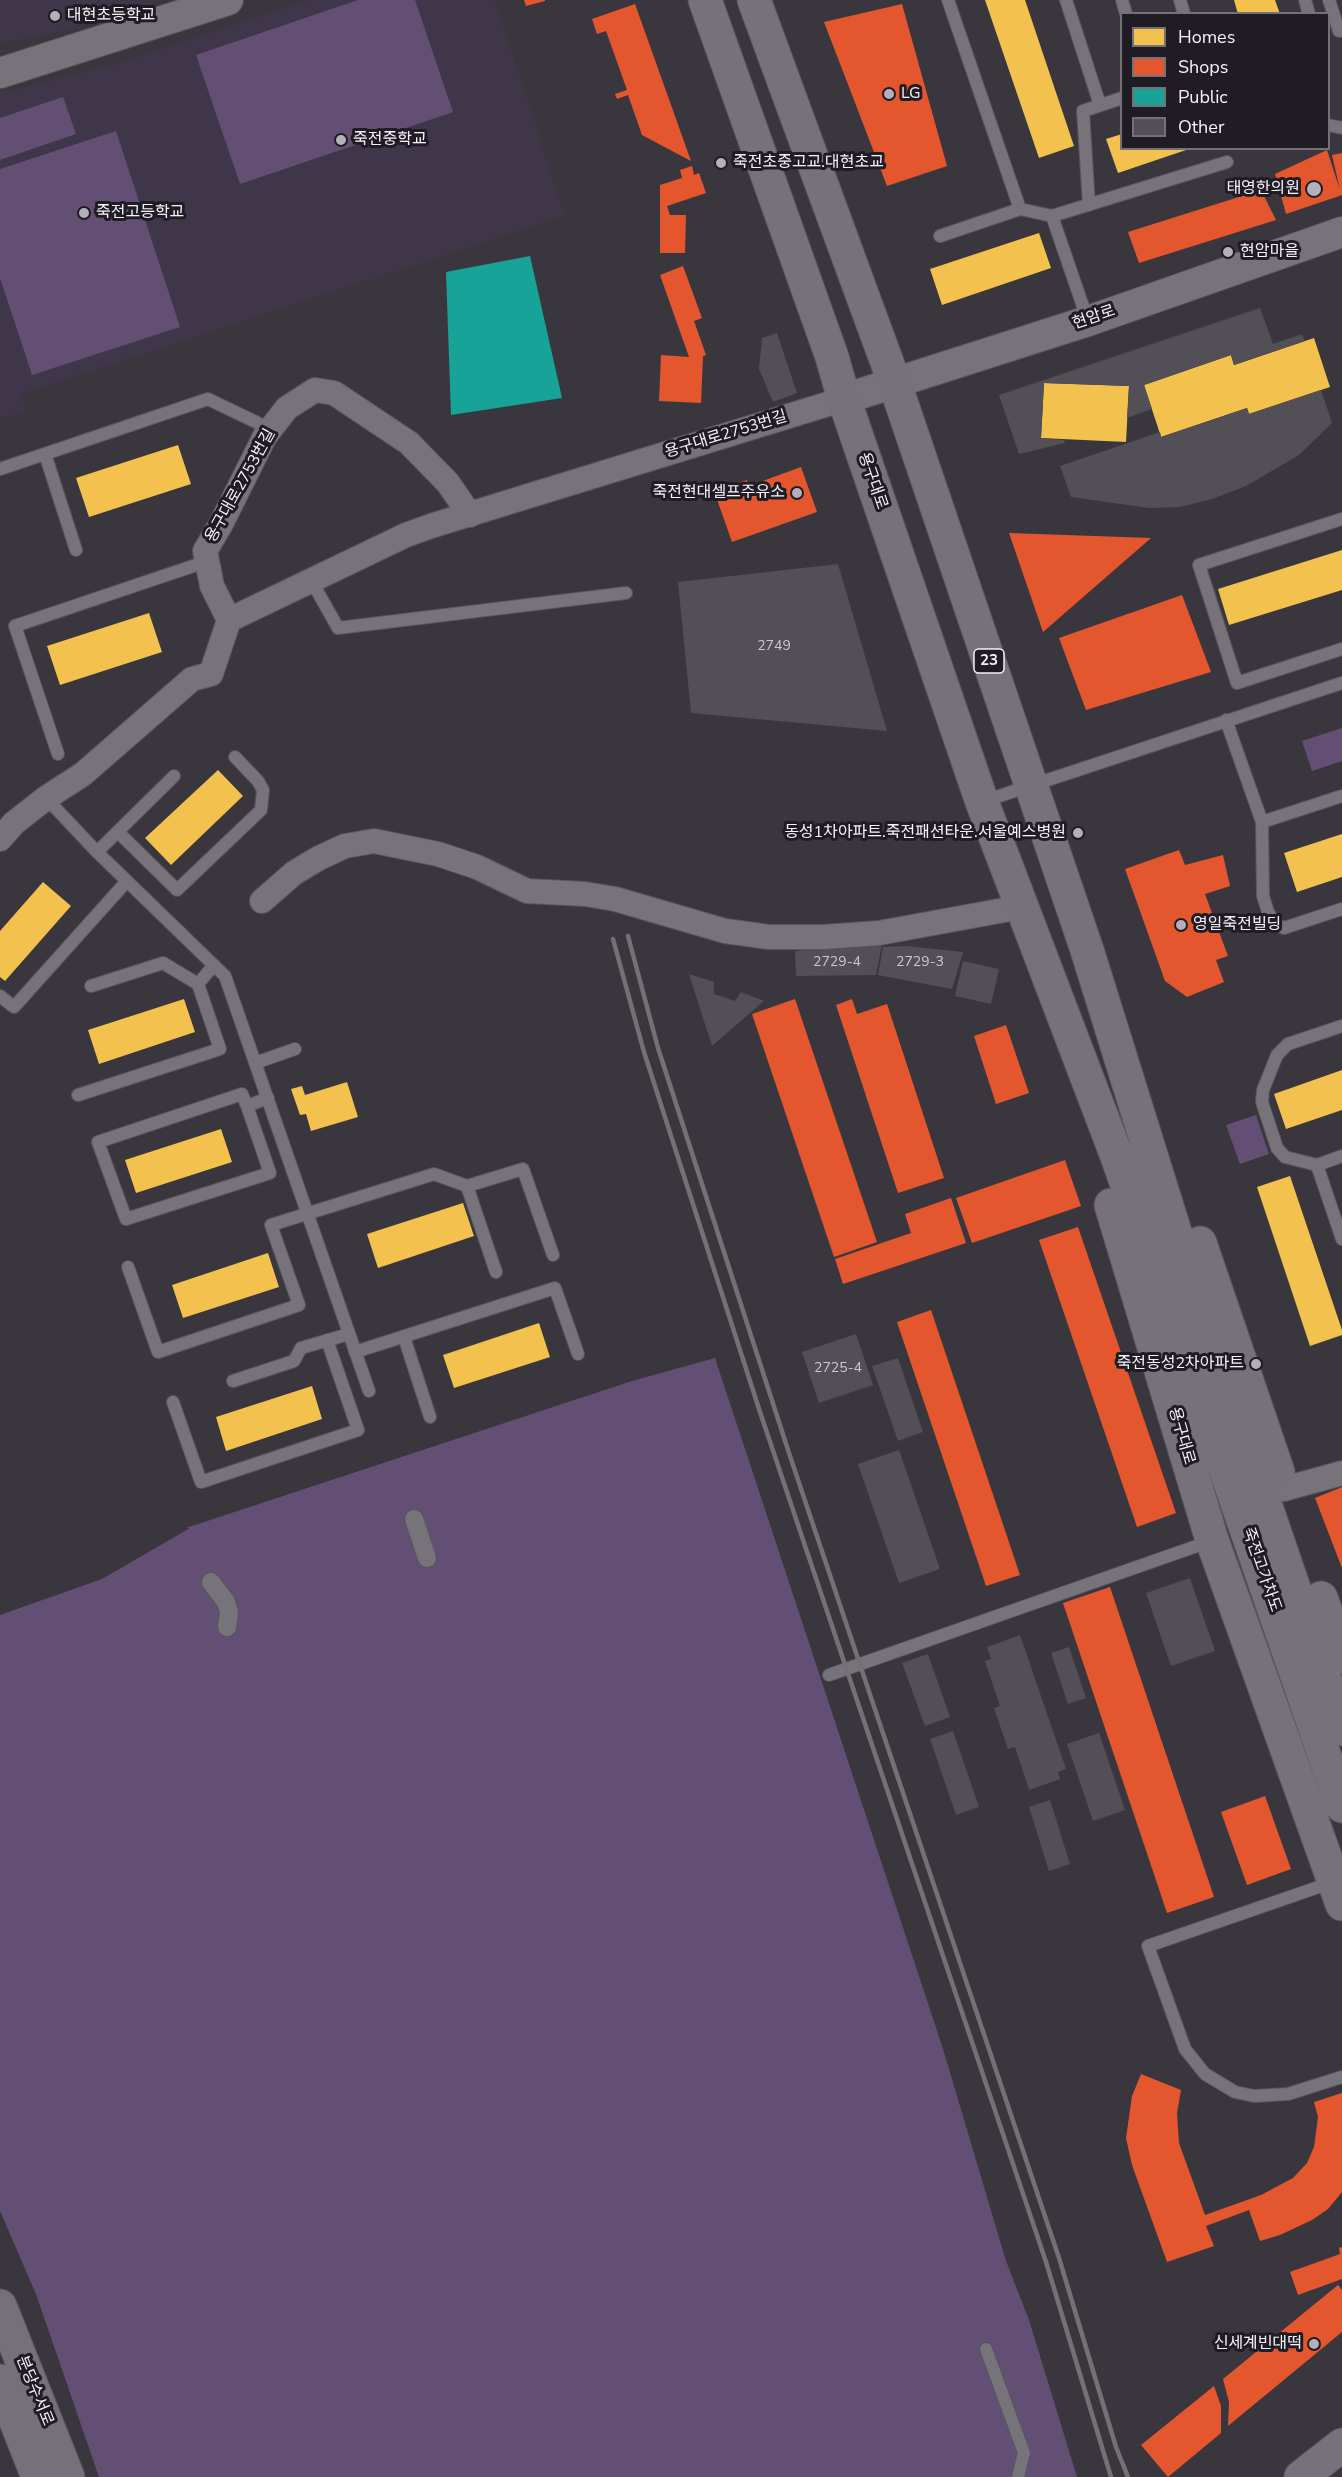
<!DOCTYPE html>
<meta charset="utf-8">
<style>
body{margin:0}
#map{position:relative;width:1342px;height:2477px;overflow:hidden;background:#3a363e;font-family:"Nunito Sans",sans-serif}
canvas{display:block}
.legend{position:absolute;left:1120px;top:12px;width:210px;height:138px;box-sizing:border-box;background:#1f1c23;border:2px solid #757179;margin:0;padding:8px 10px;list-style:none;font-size:18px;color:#f5f0fb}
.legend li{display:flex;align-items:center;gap:12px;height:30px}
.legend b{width:30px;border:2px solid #757179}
</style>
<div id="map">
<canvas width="1342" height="2477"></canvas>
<ul class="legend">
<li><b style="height:16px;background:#f2c14e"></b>Homes</li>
<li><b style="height:16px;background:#e4572e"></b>Shops</li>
<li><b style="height:16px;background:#17a398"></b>Public</li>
<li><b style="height:16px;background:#534f56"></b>Other</li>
</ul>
</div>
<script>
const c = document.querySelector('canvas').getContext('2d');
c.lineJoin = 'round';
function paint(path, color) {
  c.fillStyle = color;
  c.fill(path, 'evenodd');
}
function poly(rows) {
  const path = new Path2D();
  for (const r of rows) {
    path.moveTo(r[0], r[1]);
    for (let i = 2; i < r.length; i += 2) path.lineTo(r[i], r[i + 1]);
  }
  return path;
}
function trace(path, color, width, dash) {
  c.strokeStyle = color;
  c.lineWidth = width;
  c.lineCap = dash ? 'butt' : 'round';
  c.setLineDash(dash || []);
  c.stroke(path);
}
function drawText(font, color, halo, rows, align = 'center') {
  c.font = font + ' "Nunito Sans","Noto Sans KR",sans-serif';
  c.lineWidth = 6;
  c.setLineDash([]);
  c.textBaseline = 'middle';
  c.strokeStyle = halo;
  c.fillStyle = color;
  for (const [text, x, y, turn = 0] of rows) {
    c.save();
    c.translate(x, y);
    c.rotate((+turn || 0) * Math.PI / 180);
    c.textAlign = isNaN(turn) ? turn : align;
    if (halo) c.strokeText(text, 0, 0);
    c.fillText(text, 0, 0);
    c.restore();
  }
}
paint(poly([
 [0,0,160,0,60,31,0,44],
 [307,0,494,0,565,215,21,395,25,410,0,419,0,93,116,64]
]), '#403649');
paint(poly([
 [358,0,415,0,453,112,240,184,196,55],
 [63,97,76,134,0,160,0,118],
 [116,131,180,327,32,375,0,278,0,169],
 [1342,728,1342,761,1312,771,1302,741],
 [1256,1115,1269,1154,1240,1164,1226,1125],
 [715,1358,943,2049,1006,2261,1029,2320,1077,2477,99,2477,36,2294,0,2211,0,1615,102,1579,190,1528,186,1528,632,1381]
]), '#634f73');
paint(poly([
 [985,0,1025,0,1074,146,1039,158],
 [1234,0,1275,0,1280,14,1238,14],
 [1122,134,1122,148,1189,149,1118,173,1106,139],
 [1039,233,1051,268,942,305,930,269],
 [1314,338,1330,387,1249,414,1247,408,1161,437,1144,385,1231,355,1234,365],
 [1044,383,1129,386,1126,442,1041,438],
 [178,445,191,484,89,517,76,478],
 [1342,550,1342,590,1229,625,1218,589],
 [149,613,162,652,60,685,47,646],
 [218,770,243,796,171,865,145,838],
 [1342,834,1342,877,1297,892,1284,853],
 [43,882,71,906,5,981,0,977,0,931],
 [184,999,195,1032,99,1064,88,1030],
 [1342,1070,1342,1110,1286,1129,1274,1094],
 [347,1082,358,1117,311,1131,306,1114,300,1115,291,1089,302,1086,305,1095],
 [221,1129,232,1162,136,1193,125,1160],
 [1290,1176,1342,1330,1342,1335,1310,1346,1257,1187],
 [463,1203,474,1236,378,1268,367,1234],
 [268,1253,279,1287,183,1318,172,1285],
 [539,1323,550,1357,454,1388,443,1355],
 [312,1386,322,1419,226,1451,216,1417]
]), '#f2c14e');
paint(poly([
 [524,0,545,0,545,1,526,6],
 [635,4,691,161,642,135,628,95,617,99,615,94,627,90,606,31,597,34,592,19],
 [902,4,947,166,887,186,824,22],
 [1327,150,1340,190,1332,155,1342,153,1342,195,1286,214,1275,174],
 [692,166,694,175,699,173,706,193,667,206,670,215,686,215,685,253,660,253,660,185,682,178,680,170],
 [1261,190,1276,220,1139,263,1128,232],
 [683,266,702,318,694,321,706,355,703,356,701,403,659,401,661,355,689,357,660,275],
 [801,467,817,512,732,542,714,491,747,480,749,486],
 [1009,533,1151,538,1043,632],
 [1182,595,1211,672,1086,710,1059,638],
 [1179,850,1185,865,1223,855,1230,886,1205,894,1228,956,1216,960,1224,982,1187,997,1165,981,1125,869],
 [795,999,877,1242,834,1257,752,1014],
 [852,999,857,1014,887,1004,944,1178,898,1193,836,1005],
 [1006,1025,1029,1093,996,1104,974,1036],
 [1065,1160,1081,1206,972,1243,956,1198],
 [951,1198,966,1243,843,1284,835,1259,911,1233,905,1214],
 [1078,1227,1176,1513,1137,1527,1039,1240],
 [931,1310,1020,1575,986,1586,897,1322],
 [1342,1487,1342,1568,1315,1498],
 [1110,1587,1214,1897,1167,1913,1063,1603],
 [1265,1796,1291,1869,1247,1885,1221,1812],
 [1141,2074,1181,2090,1177,2113,1179,2143,1205,2215,1261,2195,1293,2178,1307,2163,1314,2147,1318,2117,1314,2102,1342,2093,1342,2192,1328,2209,1312,2220,1280,2235,1260,2241,1249,2210,1206,2226,1214,2246,1167,2262,1132,2165,1126,2138,1132,2096],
 [1342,2247,1342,2279,1298,2295,1290,2272,1340,2254,1339,2248],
 [1338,2285,1342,2290,1342,2332,1228,2426,1229,2402,1223,2379],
 [1214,2386,1221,2406,1221,2433,1168,2477,1141,2445]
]), '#e4572e');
paint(poly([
 [530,256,562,398,451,415,446,272]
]), '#17a398');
paint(poly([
 [1260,308,1273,344,1302,334,1305,341,1234,365,1231,355,1144,385,1152,409,1127,418,1129,386,1044,383,1041,438,1064,440,1065,443,1019,454,999,395],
 [777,333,797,393,773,402,759,369,762,338],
 [1321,390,1332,423,1299,455,1246,486,1212,499,1180,507,1149,508,1071,497,1060,466,1160,432,1161,437,1247,408,1249,414],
 [838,564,887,731,691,713,678,582],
 [882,944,876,975,796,976,795,951],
 [907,946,963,952,952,989,878,975,883,947],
 [963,961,999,969,991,1004,955,996],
 [689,974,714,982,714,994,735,1001,741,992,764,1001,712,1046],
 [856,1334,873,1385,819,1403,802,1352],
 [898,1358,923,1432,898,1441,872,1366],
 [899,1450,940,1569,899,1583,858,1464],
 [1190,1578,1215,1651,1171,1666,1146,1593],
 [1020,1635,1066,1769,1058,1772,1060,1779,1029,1790,1015,1747,1008,1749,994,1708,1000,1706,985,1661,991,1659,987,1647],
 [1069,1647,1086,1698,1068,1704,1051,1653],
 [928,1654,950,1717,925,1726,902,1663],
 [953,1731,979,1807,956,1815,930,1739],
 [1099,1733,1125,1810,1093,1821,1067,1744],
 [1050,1800,1070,1864,1049,1871,1029,1807]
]), '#534f56');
const service = poly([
 [948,0,1020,209],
 [1066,0,1100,105],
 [1122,0,1126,14],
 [1180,0,1184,14],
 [1305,0,1309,14],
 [1329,0,1339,31,1342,30],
 [1328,125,1342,128],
 [1089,205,1083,111,1122,98],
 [1052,216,1088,321],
 [940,236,1020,209,1052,216,1227,162],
 [45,454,76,550],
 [0,469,208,399,258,423],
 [1342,519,1199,565,1237,683,1342,649],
 [311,580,338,628,626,593],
 [1226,720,1262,822,1263,896,1268,912,1276,924,1284,928,1342,909],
 [58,754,15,626,208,561],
 [46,798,97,852,225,976,369,1391],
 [984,801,1342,683],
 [1262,822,1342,796],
 [118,832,177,890,261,810,263,790,258,781,235,757],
 [97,852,174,776],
 [91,986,163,963,198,984],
 [0,996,14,1007,127,881],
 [255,1063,295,1049],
 [78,1095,220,1049,198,984,214,965],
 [247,1106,242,1094,98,1142,126,1219,270,1173,247,1106,268,1098],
 [1342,1156,1317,1165,1342,1239],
 [1317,1165,1285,1157,1277,1148,1262,1102,1263,1090,1277,1055,1288,1044,1342,1026],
 [467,1186,496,1272],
 [128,1267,158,1352,299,1305,271,1225,434,1174,467,1186,523,1169,553,1255],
 [404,1337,430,1417],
 [355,1352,555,1288,578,1354],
 [233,1381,294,1361,301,1348,349,1334],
 [173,1402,201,1482,358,1430,327,1340],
 [829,1675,1211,1541],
 [1333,1882,1148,1946,1185,2049,1205,2074,1235,2092,1254,2096,1288,2094,1342,2077],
 [986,2349,1024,2453,1018,2477]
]);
const pedestrian = poly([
 [414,1519,427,1558],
 [211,1582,226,1602,229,1612,227,1627]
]);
const minor = poly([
 [229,620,212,586,205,551,221,524,265,436,287,408,315,390,334,393,409,443,448,483,470,515],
 [0,839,14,823,46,798,83,774,192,679,211,674,229,620,406,535,431,526,844,399],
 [262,901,294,873,319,858,345,846,374,841,438,854,477,867,527,891,585,894,615,899,725,931,769,937,823,937,879,933,1021,907],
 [1284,1489,1342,1473]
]);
const tertiary = poly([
 [0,73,228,0],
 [844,399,1088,321,1342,232]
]);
const primary = poly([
 [705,0,832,357,844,399,982,802,1118,1159,1342,1806],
 [754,0,895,384,1087,950,1205,1328,1342,1729],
 [1111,1205,1212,1540,1342,1904],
 [1200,1243,1278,1472],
 [1321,1598,1342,1657],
 [1301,2477,1342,2445]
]);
const trunk = poly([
 [0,2306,68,2477],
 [0,2381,38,2477]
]);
trace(service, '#58555c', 14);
trace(pedestrian, '#58555c', 20);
trace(minor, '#58555c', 26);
trace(tertiary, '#58555c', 32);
trace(primary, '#58555c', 35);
trace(trunk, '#58555c', 35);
trace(service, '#76737a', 12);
trace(pedestrian, '#76737a', 18);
trace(minor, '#76737a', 24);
trace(tertiary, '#76737a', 30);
trace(primary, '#76727b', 33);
trace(trunk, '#75707a', 33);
trace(poly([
 [628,936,658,1048,789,1453,1059,2258,1116,2447,1128,2477],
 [613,939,644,1052,759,1409,1046,2262,1111,2477]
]), '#737076', 4.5);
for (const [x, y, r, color] of [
 [55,16,6,"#b4afb9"],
 [889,94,6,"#b4afb9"],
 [341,140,6,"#b4afb9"],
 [721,163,6,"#b4afb9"],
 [1314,189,8,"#b4afb9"],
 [84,213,6,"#b4afb9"],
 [1228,252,6,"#b4afb9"],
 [797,493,6,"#b4afb9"],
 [1078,833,6,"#b4afb9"],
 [1181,925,6,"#b4afb9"],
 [1256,1364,6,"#b4afb9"],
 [1314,2344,6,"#b4afb9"]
]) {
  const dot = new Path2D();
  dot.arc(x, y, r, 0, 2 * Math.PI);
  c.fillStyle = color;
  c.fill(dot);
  trace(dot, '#1f1c23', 2);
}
drawText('14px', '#ccc8d2', null, [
 ["2749",774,647],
 ["2729-4",837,963],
 ["2729-3",920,963],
 ["2725-4",838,1369]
]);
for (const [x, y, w] of [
 [989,661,30]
]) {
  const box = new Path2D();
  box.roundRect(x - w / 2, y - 12, w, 24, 4.5);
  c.fillStyle = '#1f1c23';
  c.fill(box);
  trace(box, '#f5f0fb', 1.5);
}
drawText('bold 15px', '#f5f0fb', null, [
 ["23",989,661]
]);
drawText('16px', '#f5f0fb', '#1f1c23', [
 ["대현초등학교",67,16],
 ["LG",901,94],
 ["죽전중학교",353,140],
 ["죽전초중고교.대현초교",733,163],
 ["태영한의원",1300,189,"right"],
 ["죽전고등학교",96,213],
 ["현암마을",1240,252],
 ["죽전현대셀프주유소",785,493,"right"],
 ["동성1차아파트.죽전패션타운.서울예스병원",1066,833,"right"],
 ["영일죽전빌딩",1193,925],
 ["죽전동성2차아파트",1244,1364,"right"],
 ["신세계빈대떡",1302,2344,"right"]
], 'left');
drawText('16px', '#f5f0fb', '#1f1c23', [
 ["현암로",1094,318,-19],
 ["용구대로2753번길",726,435,-17],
 ["용구대로",872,481,71],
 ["용구대로2753번길",241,486,-61],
 ["용구대로",1181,1436,74],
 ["죽전고가차도",1261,1570,71],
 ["분당수서로",34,2391,68]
]);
</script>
